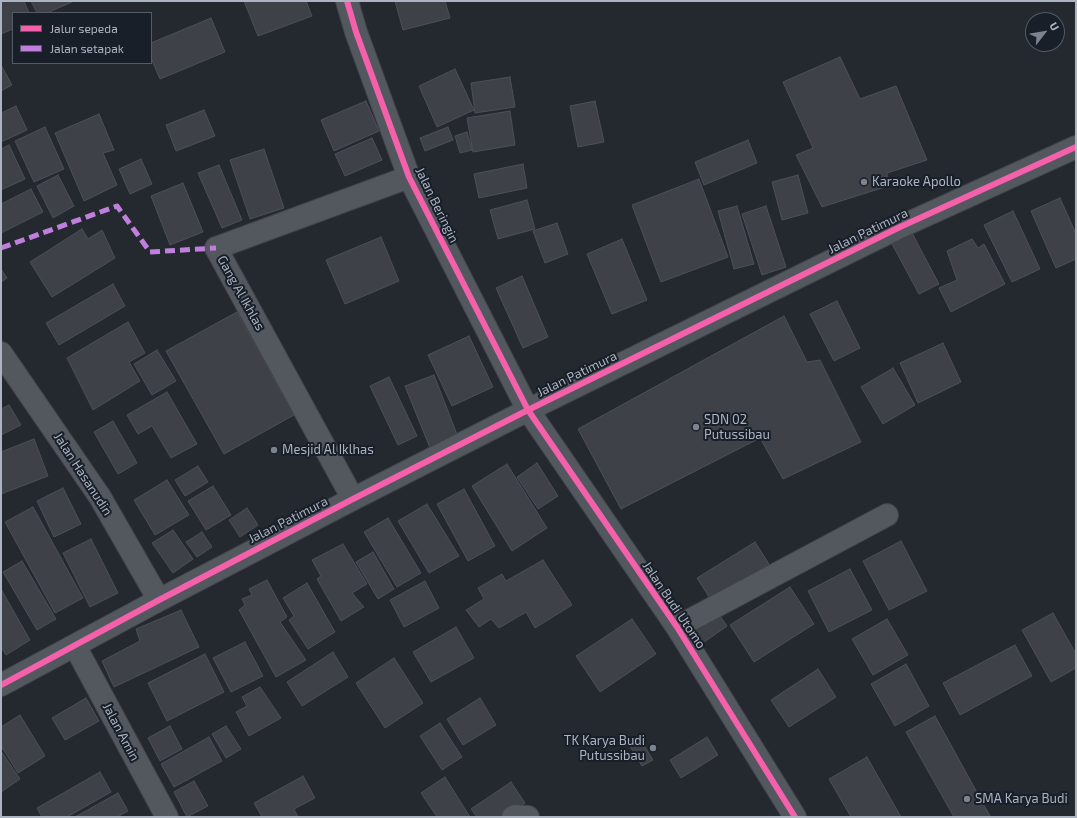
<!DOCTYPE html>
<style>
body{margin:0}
#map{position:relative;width:1077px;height:818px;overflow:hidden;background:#24282f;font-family:"Exo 2",sans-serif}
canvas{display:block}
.frame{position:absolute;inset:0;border:2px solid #acb4c2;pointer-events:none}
.legend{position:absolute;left:12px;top:12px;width:140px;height:52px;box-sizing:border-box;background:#181f29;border:1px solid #535b66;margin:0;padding:5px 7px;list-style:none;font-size:12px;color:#acb4c2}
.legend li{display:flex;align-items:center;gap:8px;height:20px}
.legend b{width:20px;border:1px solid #535b66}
.north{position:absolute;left:1025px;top:12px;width:40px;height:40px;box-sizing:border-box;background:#181f29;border:1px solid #535b66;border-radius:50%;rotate:59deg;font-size:11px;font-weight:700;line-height:16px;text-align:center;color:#acb4c2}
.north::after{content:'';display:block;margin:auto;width:14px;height:18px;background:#7c838f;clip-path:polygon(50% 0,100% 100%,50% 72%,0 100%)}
</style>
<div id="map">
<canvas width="1077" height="818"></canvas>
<div class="frame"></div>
<ul class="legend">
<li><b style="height:5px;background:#f560ab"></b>Jalur sepeda</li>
<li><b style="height:5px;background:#c07fdc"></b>Jalan setapak</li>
</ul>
<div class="north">U</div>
</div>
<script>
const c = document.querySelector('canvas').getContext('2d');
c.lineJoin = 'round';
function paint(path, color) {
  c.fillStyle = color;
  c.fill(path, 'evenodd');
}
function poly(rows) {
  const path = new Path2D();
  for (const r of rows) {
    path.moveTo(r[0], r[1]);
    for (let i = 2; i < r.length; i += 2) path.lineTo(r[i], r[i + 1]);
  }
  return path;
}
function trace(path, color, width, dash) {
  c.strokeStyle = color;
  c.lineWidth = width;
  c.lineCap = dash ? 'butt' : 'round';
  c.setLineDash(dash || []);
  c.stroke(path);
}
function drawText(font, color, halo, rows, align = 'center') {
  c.font = font + ' "Exo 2",sans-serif';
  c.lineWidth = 4;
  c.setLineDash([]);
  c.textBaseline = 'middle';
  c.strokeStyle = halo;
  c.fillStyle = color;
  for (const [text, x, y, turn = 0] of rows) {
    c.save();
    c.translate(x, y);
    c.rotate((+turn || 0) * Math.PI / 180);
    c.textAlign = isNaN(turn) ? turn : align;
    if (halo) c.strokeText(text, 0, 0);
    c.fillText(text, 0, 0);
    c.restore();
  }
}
const building = poly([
 [1,1,24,1,29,13,13,13,13,29,1,34,1,1],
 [31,1,74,1,47,13,37,13,31,1],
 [244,1,306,1,312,16,258,36,244,1],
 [395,1,445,1,450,18,403,30,395,1],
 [211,18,225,52,160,79,151,58,151,43,211,18],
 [840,57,860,99,896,86,927,160,887,173,888,186,822,207,796,155,813,148,783,82,840,57],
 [1,65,12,85,1,91,1,65],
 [455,69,474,110,437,127,419,86,455,69],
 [510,77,515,107,475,113,471,83,510,77],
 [366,101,379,131,334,151,321,120,366,101],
 [595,101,604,142,578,147,570,106,595,101],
 [16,106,27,130,1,142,1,113,16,106],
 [204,110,215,136,176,151,166,125,204,110],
 [510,111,515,145,473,152,467,118,510,111],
 [99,114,114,150,103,153,117,185,84,201,55,133,99,114],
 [45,127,64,169,34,182,15,141,45,127],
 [448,127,453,140,425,151,420,138,448,127],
 [467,132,472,150,460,153,455,136,467,132],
 [372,138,382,160,345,176,335,154,372,138],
 [748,140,757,163,704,185,695,162,748,140],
 [9,145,25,179,1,190,1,149,9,145],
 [264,149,284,208,250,219,230,160,264,149],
 [141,159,152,184,130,194,119,169,141,159],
 [523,164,527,188,479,198,474,174,523,164],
 [219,165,242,220,222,228,198,173,219,165],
 [58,175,74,206,53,218,37,186,58,175],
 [798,175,808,213,782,220,772,182,798,175],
 [699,179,728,257,661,282,632,205,699,179],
 [183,183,203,232,170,245,151,196,183,183],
 [31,189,43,212,1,233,1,204,31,189],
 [1060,198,1076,234,1076,259,1056,268,1031,211,1060,198],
 [527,200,535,229,498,239,490,210,527,200],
 [737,206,754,264,734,269,718,211,737,206],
 [766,206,786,267,762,275,742,214,766,206],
 [1013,211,1040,269,1012,282,984,225,1013,211],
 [557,223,568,254,545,263,533,231,557,223],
 [82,229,88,239,102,230,115,258,52,297,30,262,82,229],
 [912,233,939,284,919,294,892,244,912,233],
 [381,237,399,281,345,304,326,260,381,237],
 [622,239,647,300,612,314,587,254,622,239],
 [972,239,978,248,984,244,1005,284,951,312,939,288,957,280,947,251,972,239],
 [1,269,7,278,1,282,1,269],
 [522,276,548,337,523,348,496,288,522,276],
 [113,284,125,306,59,345,46,323,113,284],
 [837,301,860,348,834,361,810,314,837,301],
 [237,312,294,415,224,454,166,351,237,312],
 [784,316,807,362,820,360,861,442,783,479,760,438,621,509,578,429,784,316],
 [128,322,145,353,129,362,140,381,93,410,67,358,128,322],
 [469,336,493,387,452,406,428,355,469,336],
 [943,343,961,382,918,403,900,363,943,343],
 [157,350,176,381,152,395,134,364,157,350],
 [893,368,915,405,883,424,861,387,893,368],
 [434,375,458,437,430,448,405,386,434,375],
 [389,377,417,436,398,445,370,386,389,377],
 [167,392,197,444,171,458,152,426,138,434,127,415,167,392],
 [9,405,21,425,1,435,1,409,9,405],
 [113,421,137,463,118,474,94,432,113,421],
 [34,439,48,476,1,494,1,452,34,439],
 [537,463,558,496,538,509,517,477,537,463],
 [507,464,547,528,512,551,472,486,507,464],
 [198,466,208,482,185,496,175,480,198,466],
 [167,480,189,515,155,535,134,500,167,480],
 [213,486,231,515,206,530,188,501,213,486],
 [63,488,81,524,54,537,37,501,63,488],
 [464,489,495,546,468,561,437,504,464,489],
 [427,504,459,556,429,573,398,521,427,504],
 [33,507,83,598,55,613,5,522,33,507],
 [247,508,258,525,240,537,229,520,247,508],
 [388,518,421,573,397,587,364,532,388,518],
 [173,530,193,559,173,573,152,543,173,530],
 [202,532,212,547,197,557,186,542,202,532],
 [91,539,118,593,90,607,63,553,91,539],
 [901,541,927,591,889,610,863,561,901,541],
 [755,542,769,564,711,600,697,578,755,542],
 [343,544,367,584,352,593,364,607,341,621,317,579,321,576,312,560,343,544],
 [373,552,394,589,378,599,356,562,373,552],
 [543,560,572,605,535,628,526,612,499,628,491,619,479,627,466,610,484,599,478,588,502,574,506,581,543,560],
 [22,561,56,619,37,630,3,572,22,561],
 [850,569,872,610,829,632,808,591,850,569],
 [267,580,287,617,280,622,306,660,276,677,239,610,245,605,242,599,252,595,249,589,267,580],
 [425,581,439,608,404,627,390,600,425,581],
 [307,583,335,632,308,649,289,620,294,616,283,598,307,583],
 [790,587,814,624,754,662,730,625,790,587],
 [1,589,30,640,6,655,1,647,1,589],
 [181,610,199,647,114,687,102,661,140,641,136,629,181,610],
 [716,610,727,626,700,645,689,629,716,610],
 [1053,613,1076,654,1076,668,1051,682,1022,630,1053,613],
 [632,619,656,654,600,692,576,656,632,619],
 [887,619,908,655,873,675,852,639,887,619],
 [456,627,474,658,431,682,413,652,456,627],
 [245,642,263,676,231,692,213,658,245,642],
 [1015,645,1032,676,960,715,943,683,1015,645],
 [333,652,348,677,302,706,287,682,333,652],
 [205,654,224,692,167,721,148,683,205,654],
 [394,658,423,703,385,728,356,683,394,658],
 [906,664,929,706,895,726,871,684,906,664],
 [818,669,836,697,789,727,771,700,818,669],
 [260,687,281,718,249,736,236,712,247,706,242,697,260,687],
 [86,698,99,721,65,740,52,718,86,698],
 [480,698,496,725,463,745,447,719,480,698],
 [20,715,45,756,18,773,1,746,1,727,20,715],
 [935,716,990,816,989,817,954,817,906,732,935,716],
 [440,723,462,757,442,770,420,736,440,723],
 [170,726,182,749,160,761,148,738,170,726],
 [226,726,241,749,226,758,212,734,226,726],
 [209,737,222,761,174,787,161,764,209,737],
 [639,737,653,760,642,766,628,743,639,737],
 [707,737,718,755,681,778,670,760,707,737],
 [1,751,20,779,1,792,1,751],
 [867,757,901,817,851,817,829,779,867,757],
 [100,772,111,792,67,817,42,817,37,808,100,772],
 [303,776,315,798,294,809,298,817,262,817,254,803,303,776],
 [445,777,470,817,437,817,421,793,445,777],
 [194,781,208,806,187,817,174,792,194,781],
 [511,782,525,803,503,817,477,817,471,809,511,782],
 [118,793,128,811,117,817,75,817,118,793]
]);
paint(building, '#3e4248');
trace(building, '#4b5058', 1);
const minor = poly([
 [347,1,356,32,409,177,528,410,677,627,795,817],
 [1,353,100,497,159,600],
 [353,499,216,248,409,177],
 [677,627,887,515],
 [75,646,167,817],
 [1,685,159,600,353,499,528,410,900,227,1076,147],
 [513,817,515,816,528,817]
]);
trace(minor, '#404349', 24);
trace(minor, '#53575e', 22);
trace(poly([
 [1,248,117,206,150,252,216,248]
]), '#c07fdc', 5, [10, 5]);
trace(poly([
 [347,1,356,32,409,177,528,410,677,627,795,817],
 [1,685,159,600,353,499,528,410,900,227,1076,147]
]), '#f560ab', 6);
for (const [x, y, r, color] of [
 [864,182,4,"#7c838f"],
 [696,427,4,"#7c838f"],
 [274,450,4,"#7c838f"],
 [653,748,4,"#7c838f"],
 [967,799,4,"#7c838f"]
]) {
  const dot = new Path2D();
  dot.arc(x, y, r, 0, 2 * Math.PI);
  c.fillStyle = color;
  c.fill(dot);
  trace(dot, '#181f29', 1.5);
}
drawText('13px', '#acb4c2', '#181f29', [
 ["Karaoke Apollo",872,182],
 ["SDN 02",704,420],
 ["Putussibau",704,435],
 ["Mesjid Al Iklhas",282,450],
 ["TK Karya Budi",645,741,"right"],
 ["Putussibau",645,756,"right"],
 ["SMA Karya Budi",975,799]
], 'left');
drawText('13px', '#acb4c2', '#181f29', [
 ["Jalan Beringin",437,205,64],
 ["Jalan Patimura",868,231,-26],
 ["Gang Al Ikhlas",241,293,61],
 ["Jalan Patimura",577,374,-26],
 ["Jalan Hasanudin",83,474,57],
 ["Jalan Patimura",288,520,-27],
 ["Jalan Budi Utomo",674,605,56],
 ["Jalan Amin",121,732,62]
]);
</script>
